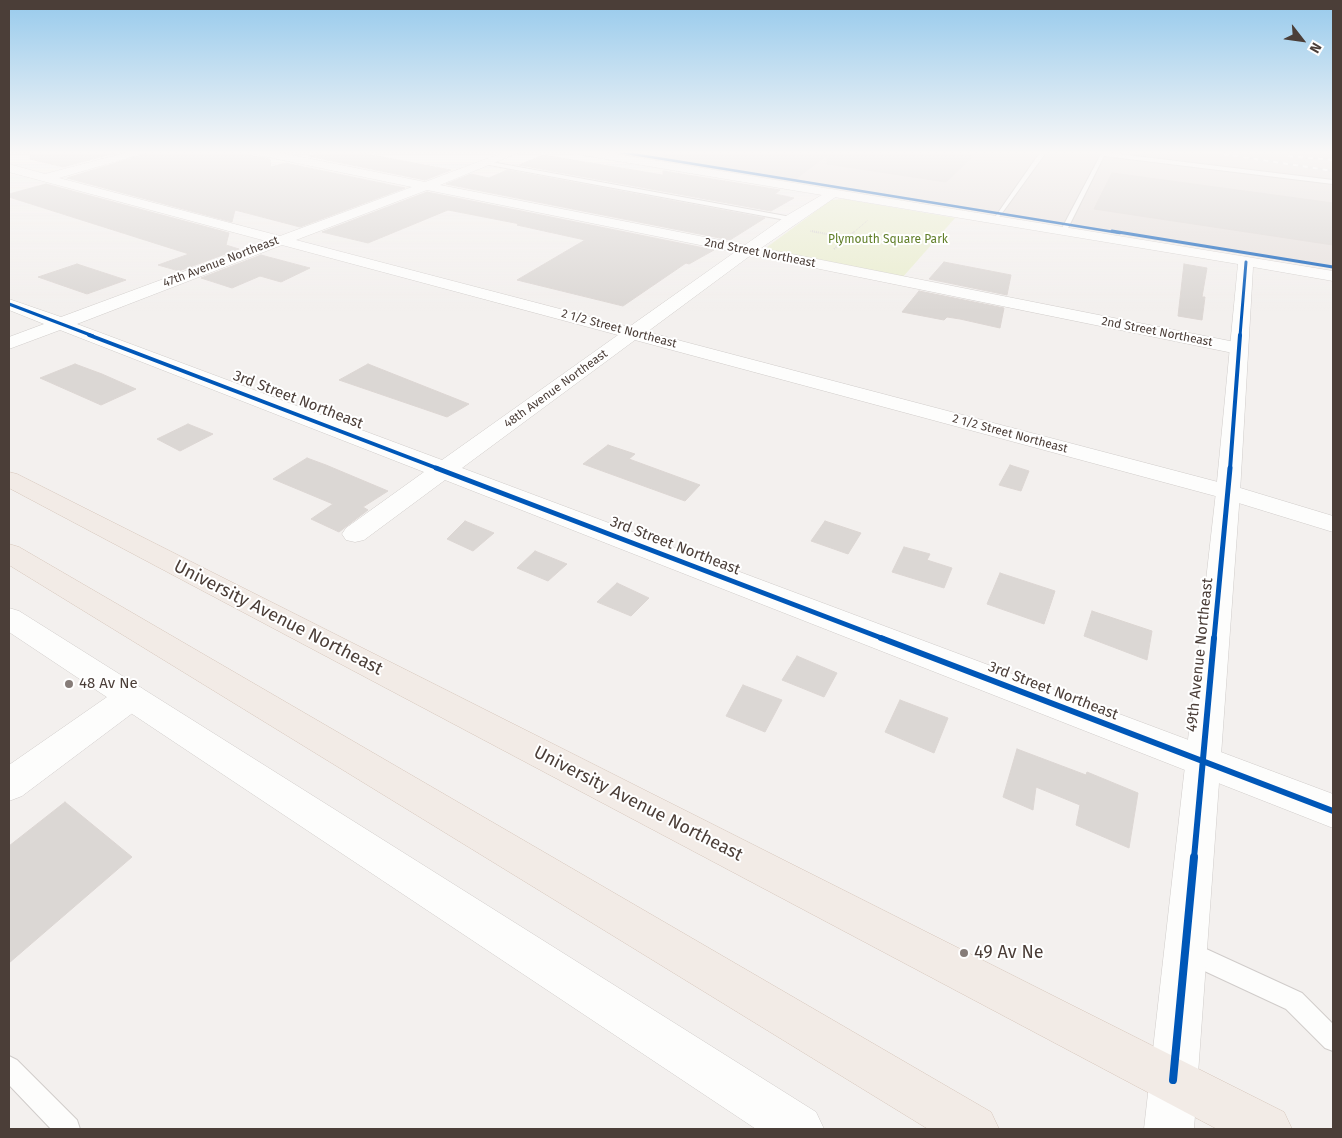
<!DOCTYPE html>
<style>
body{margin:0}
#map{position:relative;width:1342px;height:1138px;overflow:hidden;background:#f3f0ee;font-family:"Fira Sans",sans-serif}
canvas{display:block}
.frame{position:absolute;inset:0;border:10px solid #4b3e38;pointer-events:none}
.north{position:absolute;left:1277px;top:15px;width:50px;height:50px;-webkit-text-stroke:4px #fff;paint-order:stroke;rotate:120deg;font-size:14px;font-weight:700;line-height:20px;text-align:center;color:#4b3e38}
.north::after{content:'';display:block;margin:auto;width:18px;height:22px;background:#4b3e38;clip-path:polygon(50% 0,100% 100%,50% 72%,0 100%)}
</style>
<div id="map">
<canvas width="1342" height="1138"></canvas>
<div class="frame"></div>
<div class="north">N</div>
</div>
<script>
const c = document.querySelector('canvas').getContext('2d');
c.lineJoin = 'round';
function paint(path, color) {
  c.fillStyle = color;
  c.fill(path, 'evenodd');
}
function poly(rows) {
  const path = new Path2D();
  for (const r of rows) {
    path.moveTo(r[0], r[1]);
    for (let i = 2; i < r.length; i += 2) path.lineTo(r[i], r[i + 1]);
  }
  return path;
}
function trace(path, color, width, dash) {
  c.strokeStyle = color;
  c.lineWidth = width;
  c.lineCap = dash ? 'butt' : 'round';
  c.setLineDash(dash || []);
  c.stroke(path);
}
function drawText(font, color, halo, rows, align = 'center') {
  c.font = font + ' "Fira Sans",sans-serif';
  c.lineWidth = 4;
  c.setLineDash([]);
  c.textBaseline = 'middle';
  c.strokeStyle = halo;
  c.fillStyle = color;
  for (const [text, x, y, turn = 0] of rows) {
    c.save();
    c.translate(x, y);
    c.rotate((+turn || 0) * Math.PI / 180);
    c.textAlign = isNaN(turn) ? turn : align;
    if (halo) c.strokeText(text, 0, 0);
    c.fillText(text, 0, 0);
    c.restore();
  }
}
paint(poly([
 [598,151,1333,151,1333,269]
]), '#e6e0dd');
paint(poly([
 [844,199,955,218,902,278,772,252,767,247,831,200]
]), '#e9edce');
const building = poly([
 [31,151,123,151,63,167,30,159,31,151],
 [154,151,246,151,253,156,270,159,271,167,285,163,405,188,300,227,235,210,232,222,67,178,154,151],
 [326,151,351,151,451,170,425,180,308,156,326,151],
 [665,151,978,151,946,182,827,164,827,155,793,181,664,160,665,151],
 [543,155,663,175,663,171,780,190,775,194,794,198,771,211,519,165,543,155],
 [507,170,765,218,730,240,446,184,471,174,489,178,507,170],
 [1112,173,1333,203,1333,245,1094,209,1112,173],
 [46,184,229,233,226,245,239,249,179,271,158,265,189,254,9,197,9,194,46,184],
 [427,192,714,250,689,264,686,263,623,306,517,280,585,240,517,225,520,224,448,210,368,243,322,232,427,192],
 [261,255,310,268,281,282,260,276,232,288,201,278,261,255],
 [944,262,1011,275,1007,295,929,279,944,262],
 [77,264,126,280,87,294,38,277,77,264],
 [1184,264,1207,268,1202,297,1205,297,1202,320,1178,316,1184,264],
 [919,291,1004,308,1000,328,960,319,947,317,944,320,902,312,919,291],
 [75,364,102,374,136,389,101,405,40,378,75,364],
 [368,364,469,404,447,417,339,380,368,364],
 [188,424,213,434,180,451,157,439,188,424],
 [608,445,635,454,629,459,700,485,685,501,583,464,608,445],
 [307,458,326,465,388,491,363,507,368,510,339,532,311,519,333,504,273,479,307,458],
 [1010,465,1029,471,1021,491,999,485,1010,465],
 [465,521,494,533,473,551,447,539,465,521],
 [825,521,861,533,848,554,811,541,825,521],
 [904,547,930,554,927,560,952,568,944,588,892,572,904,547],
 [535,551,567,564,548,581,517,568,535,551],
 [1000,573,1055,591,1044,624,987,604,1000,573],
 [617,583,649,598,631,616,597,602,617,583],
 [1092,611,1152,631,1147,660,1084,636,1092,611],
 [797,656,837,673,824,697,782,680,797,656],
 [743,685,782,700,765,732,726,716,743,685],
 [900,700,948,718,934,753,885,732,900,700],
 [1017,749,1086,775,1087,772,1138,793,1129,848,1076,825,1080,805,1036,787,1033,810,1003,797,1017,749],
 [65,802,132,857,9,963,9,846,65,802]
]);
paint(building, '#dbd7d4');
trace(building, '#dcd6d3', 1);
const service = poly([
 [1041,151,1047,151,997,220,993,220,1041,151],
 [1102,152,1333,180,1333,184,1104,156,1067,230,1060,232,1102,152],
 [486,161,791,217,794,219,791,221,484,164,486,161],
 [1191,942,1302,993,1333,1024,1333,1051,1325,1048,1286,1009,1183,961,1180,953,1183,945,1191,942],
 [9,1056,17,1060,77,1120,80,1129,51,1129,9,1085,9,1056]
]);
const minor = poly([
 [132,151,152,151,59,178,280,236,412,187,253,154,248,151,272,151,425,182,507,151,523,151,440,185,745,245,786,216,832,189,838,193,837,196,761,248,1245,344,1247,348,1245,352,1238,354,751,255,647,332,1237,487,1333,516,1333,532,1219,497,635,340,462,468,1333,794,1333,828,445,480,364,540,355,542,346,540,342,534,346,528,424,472,60,330,9,349,9,337,44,324,9,310,9,299,61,317,266,241,9,172,9,164,45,174,132,151],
 [427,190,735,252,629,327,296,240,427,190],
 [282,245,618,335,442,460,77,324,282,245],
 [131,684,142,688,147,697,142,706,22,796,9,801,9,765,120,688,131,684]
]);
const tertiary = poly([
 [570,151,598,151,1333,271,1333,281,1253,267,1240,492,1194,1129,1144,1129,1216,492,1238,264,575,154,570,151],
 [9,608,19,611,816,1112,824,1129,756,1129,9,632,9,608]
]);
const primary = poly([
 [9,472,17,474,1284,1112,1292,1129,1217,1129,9,488,9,472],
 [9,544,19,547,991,1112,999,1129,928,1129,9,565,9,544]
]);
trace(service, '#d0ccca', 2);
trace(minor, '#d0ccca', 1);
trace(tertiary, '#d0ccca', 1);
trace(primary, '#d6c6bb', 1);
trace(poly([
 [810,231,818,233],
 [853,233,868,220]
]), '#d3cecc', 1, [1, 1]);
trace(poly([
 [812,231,846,238],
 [834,249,855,231]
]), '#d3cecc', 2, [1, 1]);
paint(service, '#fdfdfc');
paint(minor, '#fdfdfc');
paint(tertiary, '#fdfdfc');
paint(primary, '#f2ebe6');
const rail = poly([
 [1204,151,1333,171],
 [1288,156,1333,160]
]);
trace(rail, '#dadada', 2.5);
trace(rail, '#fff', 2, [5]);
trace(poly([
 [614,151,1120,233]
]), '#0057b8', 2.5);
trace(poly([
 [1112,231,1333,267],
 [9,304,93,336],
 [1240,336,1246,262]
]), '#0057b8', 3);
trace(poly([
 [89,335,439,469],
 [1230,469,1240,335]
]), '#0057b8', 4);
trace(poly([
 [436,468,884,639],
 [1214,639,1230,468]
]), '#0057b8', 5);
trace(poly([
 [881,638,1333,811],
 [1194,858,1214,638]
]), '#0057b8', 6);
trace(poly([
 [1173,1080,1194,857]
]), '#0057b8', 8);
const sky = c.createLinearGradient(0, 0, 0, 311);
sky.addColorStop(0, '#97caec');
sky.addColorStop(0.49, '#faf8f7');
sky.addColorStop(1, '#faf8f700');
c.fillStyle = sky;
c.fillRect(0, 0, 1342, 311);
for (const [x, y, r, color] of [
 [69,684,5,"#867c78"],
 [964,953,5,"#867c78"]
]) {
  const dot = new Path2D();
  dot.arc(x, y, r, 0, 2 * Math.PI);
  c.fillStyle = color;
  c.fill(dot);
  trace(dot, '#fff', 2);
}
drawText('12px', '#617f29', '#fff', [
 ["Plymouth Square Park",888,240]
]);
drawText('12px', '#4b3e38', '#fff', [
 ["2nd Street Northeast",760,253,11],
 ["47th Avenue Northeast",221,262,-21],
 ["2 1/2 Street Northeast",619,329,15],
 ["2nd Street Northeast",1157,332,11],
 ["48th Avenue Northeast",556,389,-36],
 ["2 1/2 Street Northeast",1010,434,15]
]);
drawText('15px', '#4b3e38', '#fff', [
 ["3rd Street Northeast",298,400,21],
 ["3rd Street Northeast",675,546,21],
 ["49th Avenue Northeast",1200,655,-84],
 ["3rd Street Northeast",1053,691,21]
]);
drawText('15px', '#4b3e38', '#fff', [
 ["48 Av Ne",79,684]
], 'left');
drawText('18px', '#4b3e38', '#fff', [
 ["University Avenue Northeast",278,618,27],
 ["University Avenue Northeast",638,804,27]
]);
drawText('18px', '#4b3e38', '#fff', [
 ["49 Av Ne",974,953]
], 'left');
</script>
